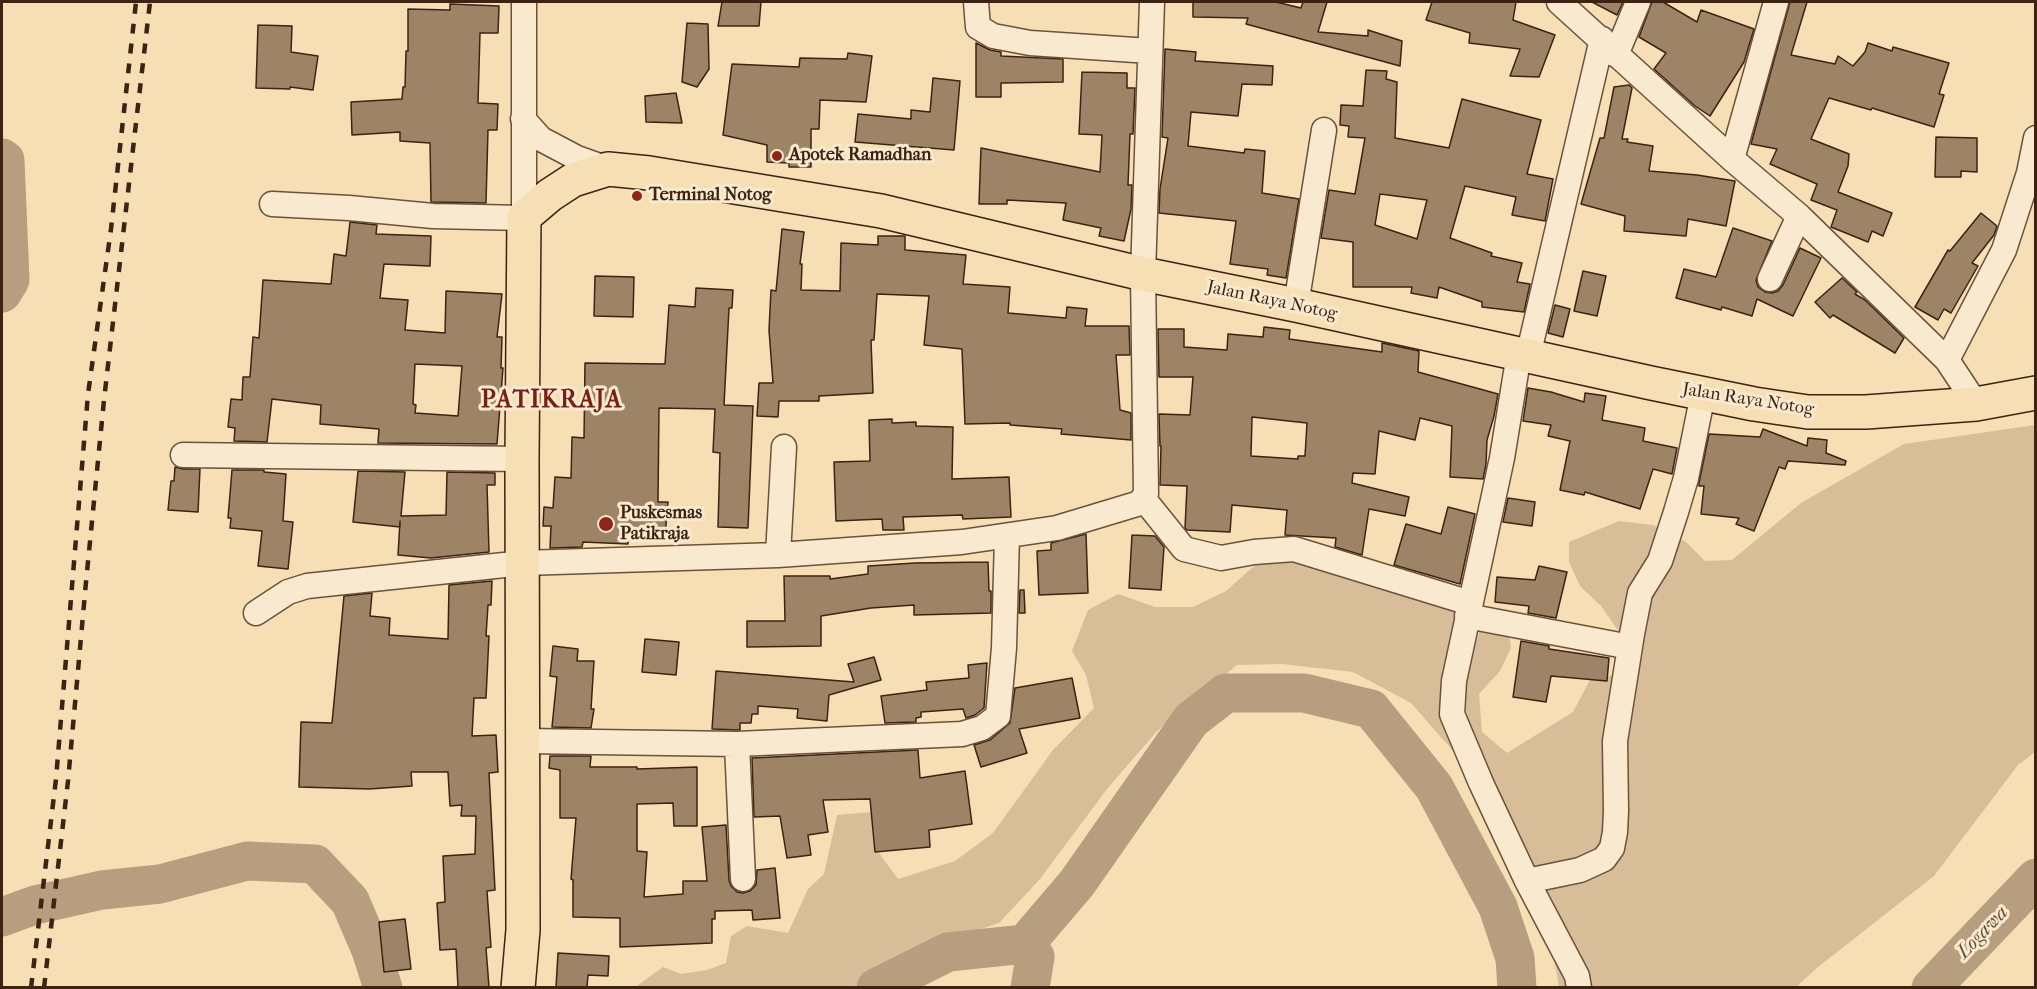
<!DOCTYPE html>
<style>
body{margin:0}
#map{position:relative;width:2037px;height:989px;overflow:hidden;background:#f6deb5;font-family:"IM FELL French Canon",serif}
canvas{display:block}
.frame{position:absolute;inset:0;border:3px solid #3e2213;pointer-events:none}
</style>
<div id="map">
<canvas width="2037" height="989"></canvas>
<div class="frame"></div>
</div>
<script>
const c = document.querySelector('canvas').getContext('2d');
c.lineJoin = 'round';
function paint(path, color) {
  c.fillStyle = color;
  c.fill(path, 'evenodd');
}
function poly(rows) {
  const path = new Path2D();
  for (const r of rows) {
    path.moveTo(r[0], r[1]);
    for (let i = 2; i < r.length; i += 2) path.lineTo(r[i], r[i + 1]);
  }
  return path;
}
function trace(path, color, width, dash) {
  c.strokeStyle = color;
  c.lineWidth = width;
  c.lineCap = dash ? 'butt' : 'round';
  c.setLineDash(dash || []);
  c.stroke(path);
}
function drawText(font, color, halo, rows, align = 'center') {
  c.font = font + ' "IM FELL French Canon",serif';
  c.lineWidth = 6;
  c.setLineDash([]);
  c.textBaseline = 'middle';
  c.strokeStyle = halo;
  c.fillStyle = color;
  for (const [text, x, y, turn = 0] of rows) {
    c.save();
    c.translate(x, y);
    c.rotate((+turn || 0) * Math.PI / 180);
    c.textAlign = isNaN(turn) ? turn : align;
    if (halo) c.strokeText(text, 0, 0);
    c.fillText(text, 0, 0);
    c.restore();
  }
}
paint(poly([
 [2035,425,2035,752,2018,765,1934,876,1818,967,1796,987,1559,987,1549,930,1513,819,1411,703,1353,672,1282,664,1237,665,1158,730,1107,789,1040,879,999,923,943,942,852,987,634,988,663,967,681,974,707,970,726,963,731,936,747,926,788,933,808,889,824,874,837,815,872,812,874,846,898,879,955,861,993,833,1053,750,1094,708,1086,675,1072,651,1088,610,1118,594,1155,607,1193,607,1226,591,1253,567,1294,549,1470,603,1466,684,1471,657,1486,613,1507,617,1511,648,1500,671,1479,694,1482,732,1507,753,1573,712,1590,680,1632,671,1624,639,1601,606,1580,586,1569,562,1569,542,1619,521,1653,525,1686,542,1705,561,1732,560,1801,503,1904,444]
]), '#d7be99');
trace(poly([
 [2,158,5,160,10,280,2,293],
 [2,917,35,905,102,890,160,884,247,861,315,864,350,901,371,950,383,988],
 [1025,944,1035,957,1030,988],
 [876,988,948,952,1025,944,1077,883,1191,720,1226,693,1304,693,1371,709,1434,787,1498,907,1515,958,1517,988],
 [1931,988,2036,878]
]), '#b79e7e', 39);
const building = poly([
 [722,2,761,2,759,26,718,26,722,2],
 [1193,2,1276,2,1301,8,1303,2,1327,2,1318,32,1368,36,1368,30,1402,41,1400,66,1246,24,1248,18,1193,17,1193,2],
 [1432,2,1516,2,1513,20,1555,35,1539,77,1510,76,1520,49,1469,43,1470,33,1426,20,1432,2],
 [1592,2,1623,2,1617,15,1592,2],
 [1652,2,1663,2,1697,22,1701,10,1754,29,1744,62,1710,116,1695,106,1654,69,1666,53,1639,37,1652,2],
 [1790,2,1807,2,1791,55,1835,64,1838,56,1853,66,1865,52,1868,43,1892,51,1893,47,1949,63,1939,94,1944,95,1934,127,1872,108,1871,110,1829,98,1811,139,1849,154,1848,166,1838,192,1892,213,1883,236,1872,231,1868,242,1831,227,1837,210,1811,200,1817,184,1770,164,1777,149,1751,144,1790,2],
 [450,4,499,6,498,33,480,33,478,103,498,104,497,130,488,130,486,203,431,202,430,143,400,141,400,132,352,135,351,102,402,99,403,87,405,87,406,51,408,51,408,9,450,10,450,4],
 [687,23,708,24,709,69,697,87,682,82,687,23],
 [258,25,292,26,291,52,318,56,313,90,290,87,290,89,256,88,258,25],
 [976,43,990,50,1001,52,1001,56,1063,59,1063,82,1001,83,1001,97,976,97,976,43],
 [1165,49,1196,52,1195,61,1273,66,1272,85,1242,84,1238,116,1191,112,1188,146,1244,153,1245,149,1265,151,1262,193,1299,199,1286,278,1267,275,1268,269,1230,264,1236,221,1159,213,1160,189,1168,138,1162,137,1165,49],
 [848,53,872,56,866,102,820,100,819,129,811,129,811,167,789,167,789,163,767,162,767,145,723,135,732,64,799,67,800,58,847,59,848,53],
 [1366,70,1387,71,1386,79,1397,82,1395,138,1449,148,1462,99,1541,120,1527,174,1553,179,1545,221,1512,215,1516,197,1465,186,1450,238,1492,253,1491,256,1522,263,1517,282,1530,284,1524,312,1482,307,1482,302,1439,287,1437,298,1411,293,1412,287,1353,287,1353,242,1321,238,1329,190,1355,194,1365,138,1348,137,1349,126,1340,125,1341,105,1363,106,1366,70],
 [1380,194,1427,200,1417,239,1375,225,1380,194],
 [1082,72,1127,73,1127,88,1135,88,1133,134,1130,134,1128,185,1132,185,1131,209,1124,241,1099,236,1101,228,1063,220,1066,203,1007,200,1007,204,979,204,981,148,1100,172,1102,135,1079,134,1082,72],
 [933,78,960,81,954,150,855,142,858,114,911,119,911,110,930,112,933,78],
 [1629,85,1632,88,1622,139,1628,139,1627,142,1653,146,1649,171,1697,175,1735,181,1726,226,1688,219,1686,236,1624,231,1625,216,1581,204,1600,138,1604,138,1614,87,1629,85],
 [676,93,682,123,646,122,645,96,676,93],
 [1936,137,1977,138,1977,172,1961,171,1961,177,1935,177,1936,137],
 [1981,213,1997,226,1994,235,1972,263,1978,266,1951,313,1944,309,1938,320,1915,307,1948,250,1950,251,1981,213],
 [350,222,377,225,376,234,431,236,430,266,384,264,380,298,408,300,405,330,445,333,446,291,502,294,497,337,502,337,501,368,503,368,497,444,378,443,379,429,320,424,321,405,272,399,267,442,234,441,235,428,228,427,231,399,242,400,243,377,250,377,253,337,259,338,263,280,331,284,334,254,346,256,350,222],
 [415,364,462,366,458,416,415,413,416,405,413,404,415,364],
 [1733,228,1772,241,1756,280,1758,287,1765,292,1772,293,1778,291,1783,285,1800,248,1821,258,1793,316,1757,299,1752,316,1722,307,1721,310,1676,298,1684,269,1716,277,1733,228],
 [782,229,804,232,800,264,802,264,801,290,840,291,841,243,878,245,878,236,905,236,905,250,966,255,963,284,1010,287,1008,313,1066,318,1067,307,1087,309,1085,326,1129,326,1130,355,1116,355,1120,410,1131,413,1131,440,1061,434,1062,429,1010,425,1010,423,965,424,962,349,924,345,929,296,877,294,874,340,871,340,873,393,819,396,819,401,779,401,778,417,757,416,759,383,773,383,769,330,771,290,776,291,782,229],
 [1583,271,1606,276,1597,316,1574,311,1583,271],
 [595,276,634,277,633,317,594,316,595,276],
 [1842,278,1857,292,1855,294,1865,300,1904,338,1895,353,1833,315,1830,318,1815,302,1842,278],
 [696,288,733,290,732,308,729,308,724,405,753,406,748,528,718,527,720,453,713,452,715,409,659,408,658,502,668,502,665,536,628,534,628,544,583,542,582,547,550,548,551,526,543,526,544,507,553,508,555,477,571,478,572,437,584,438,585,363,665,364,669,305,695,307,696,288],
 [1555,305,1570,309,1563,337,1548,333,1555,305],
 [1264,327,1290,330,1289,339,1382,352,1382,343,1419,351,1418,372,1498,394,1494,416,1487,440,1486,464,1483,479,1450,477,1452,426,1420,418,1415,440,1379,431,1375,474,1353,473,1352,483,1409,497,1405,516,1369,509,1362,555,1335,547,1336,538,1285,535,1287,510,1232,505,1230,532,1187,530,1185,528,1187,486,1160,485,1161,446,1160,446,1159,414,1190,415,1193,377,1159,377,1158,329,1184,329,1184,347,1227,350,1228,334,1263,337,1264,327],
 [1252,417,1307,423,1305,456,1298,456,1298,459,1251,456,1252,417],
 [1528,388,1551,392,1584,402,1585,393,1606,396,1602,420,1645,428,1643,441,1677,448,1672,474,1653,469,1640,509,1585,492,1584,495,1560,490,1570,441,1548,436,1551,425,1523,421,1528,388],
 [892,419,892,423,916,422,916,426,953,427,952,479,1009,477,1011,517,963,519,962,515,903,517,904,530,883,530,882,519,836,521,834,462,870,461,869,420,892,419],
 [1763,429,1807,446,1808,438,1827,440,1826,453,1846,461,1845,465,1788,461,1785,469,1779,467,1754,531,1736,524,1739,518,1701,514,1704,486,1699,486,1699,483,1709,434,1760,437,1763,429],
 [175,467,183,469,200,469,198,512,168,510,171,481,174,481,175,467],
 [232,470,264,470,264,472,286,474,283,521,293,522,288,569,258,566,262,531,230,528,231,518,228,518,232,470],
 [358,471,405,472,401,516,446,515,447,472,495,473,495,485,487,485,489,552,431,558,398,555,400,521,400,527,353,522,358,471],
 [1508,498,1535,502,1532,526,1503,522,1508,498],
 [1448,507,1475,514,1460,584,1394,565,1406,524,1441,534,1448,507],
 [1086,534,1088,593,1039,595,1037,551,1051,550,1051,543,1086,534],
 [1132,535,1155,536,1164,547,1161,590,1129,588,1132,535],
 [988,562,989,591,991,591,991,613,914,615,914,605,871,608,821,616,821,646,747,647,747,621,785,621,784,576,830,576,830,579,868,574,868,566,915,563,988,562],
 [1539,566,1567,572,1556,618,1528,613,1529,606,1495,602,1497,577,1535,580,1539,566],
 [492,581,491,605,488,605,486,636,489,636,486,698,474,698,472,736,496,735,498,772,489,773,495,890,487,891,491,947,486,948,489,987,458,987,456,949,440,950,437,903,445,902,443,856,475,854,476,816,461,816,462,805,450,806,448,772,411,772,412,786,369,789,299,787,301,722,332,723,344,596,372,593,370,616,390,618,389,635,448,639,449,585,492,581],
 [1020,590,1024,590,1025,613,1019,613,1020,590],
 [645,639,679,642,676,675,642,672,645,639],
 [1521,641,1549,646,1549,649,1609,658,1607,681,1551,676,1546,702,1513,697,1521,641],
 [553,646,578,649,577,661,594,661,591,709,594,709,591,728,552,727,557,677,550,676,553,646],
 [874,657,881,680,829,695,827,721,797,718,798,709,758,706,758,714,752,714,751,723,740,723,740,730,712,729,716,671,854,682,848,664,874,657],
 [987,663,984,708,975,715,966,718,963,709,921,712,921,717,916,718,916,722,885,723,881,696,927,690,926,682,969,678,968,665,987,663],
 [1072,678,1080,718,1019,729,1027,753,981,767,974,745,990,740,1010,723,1015,688,1072,678],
 [918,750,920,778,965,771,972,824,929,830,930,847,875,852,870,799,823,800,828,832,808,835,811,855,787,858,780,816,754,817,752,758,918,750],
 [550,756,591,756,590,767,637,767,637,769,697,767,697,826,674,826,673,803,637,804,637,851,647,852,644,897,683,894,683,881,707,881,702,827,726,825,729,880,731,886,737,892,743,893,750,891,756,885,757,870,775,868,780,918,753,920,752,910,715,911,715,919,712,919,712,943,620,947,620,918,573,917,573,880,571,879,576,818,560,818,560,770,549,768,550,756],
 [405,919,411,969,384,972,379,922,405,919],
 [558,953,609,956,608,976,588,975,587,987,556,987,558,953]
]);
paint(building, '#9e8467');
trace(building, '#3e2213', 1.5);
const minor = poly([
 [524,2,524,217],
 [976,2,978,27,993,36,1030,43,1150,51],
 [1559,2,1732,159,1799,216,1947,360,1976,404],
 [1616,55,1638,2],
 [523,119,541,139,577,158,608,169],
 [1732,159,1776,2],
 [272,204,349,208,433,216,524,218],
 [1770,279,1799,216],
 [1296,305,1324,130],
 [1519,354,1502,458,1454,681,1452,714,1481,783,1527,881,1577,976,1579,988],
 [1528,356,1602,39],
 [1947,360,2004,250,2029,173,2036,138],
 [183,455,522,459],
 [1143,498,1184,549,1221,558,1254,552,1294,549,1470,603],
 [778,555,784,447],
 [256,613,288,592,307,586,523,563,778,555,962,542,1057,528,1140,503,1146,494,1143,274,1152,2],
 [1467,616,1630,647],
 [524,741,737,744,962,734,982,728,998,716,1004,648,1007,536],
 [737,744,743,879],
 [1527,881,1580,870,1604,859,1612,848,1615,832,1616,811,1615,741,1632,634,1640,593,1660,561,1676,512,1686,478,1703,394]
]);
const highway = poly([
 [518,988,523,930,522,459,524,217,550,195,573,180,608,169,649,173,881,211,1143,274,1296,305,1651,383,1754,404,1808,412,1866,412,1976,404,2036,393]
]);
trace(minor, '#6c513c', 27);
trace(highway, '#3e2213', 36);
trace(minor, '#f9eacf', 24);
trace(highway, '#f6deb5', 33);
trace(poly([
 [31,988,56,779,88,394,111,229,136,2],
 [44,988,68,781,86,582,104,400,150,2]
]), '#3e2213', 4.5, [10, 10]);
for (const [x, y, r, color] of [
 [777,156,6,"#8f2418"],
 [637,196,6,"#8f2418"],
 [606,524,8,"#8f2418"]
]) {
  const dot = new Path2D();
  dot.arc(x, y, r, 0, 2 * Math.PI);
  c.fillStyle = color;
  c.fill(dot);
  trace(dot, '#f9eacf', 2);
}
drawText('bold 18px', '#3e2213', '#f9eacf', [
 ["Apotek Ramadhan",789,156],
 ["Terminal Notog",649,196],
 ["Puskesmas",620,514],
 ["Patikraja",620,535]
], 'left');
drawText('18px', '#3e2213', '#f9eacf', [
 ["Jalan Raya Notog",1272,301,12],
 ["Jalan Raya Notog",1748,400,9]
]);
drawText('italic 20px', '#684d38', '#f9eacf', [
 ["Logawa",1983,933,-46]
]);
c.letterSpacing = '1.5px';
drawText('bold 24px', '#7a1f14', '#f9eacf', [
 ["PATIKRAJA",552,401]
]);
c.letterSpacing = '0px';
</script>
